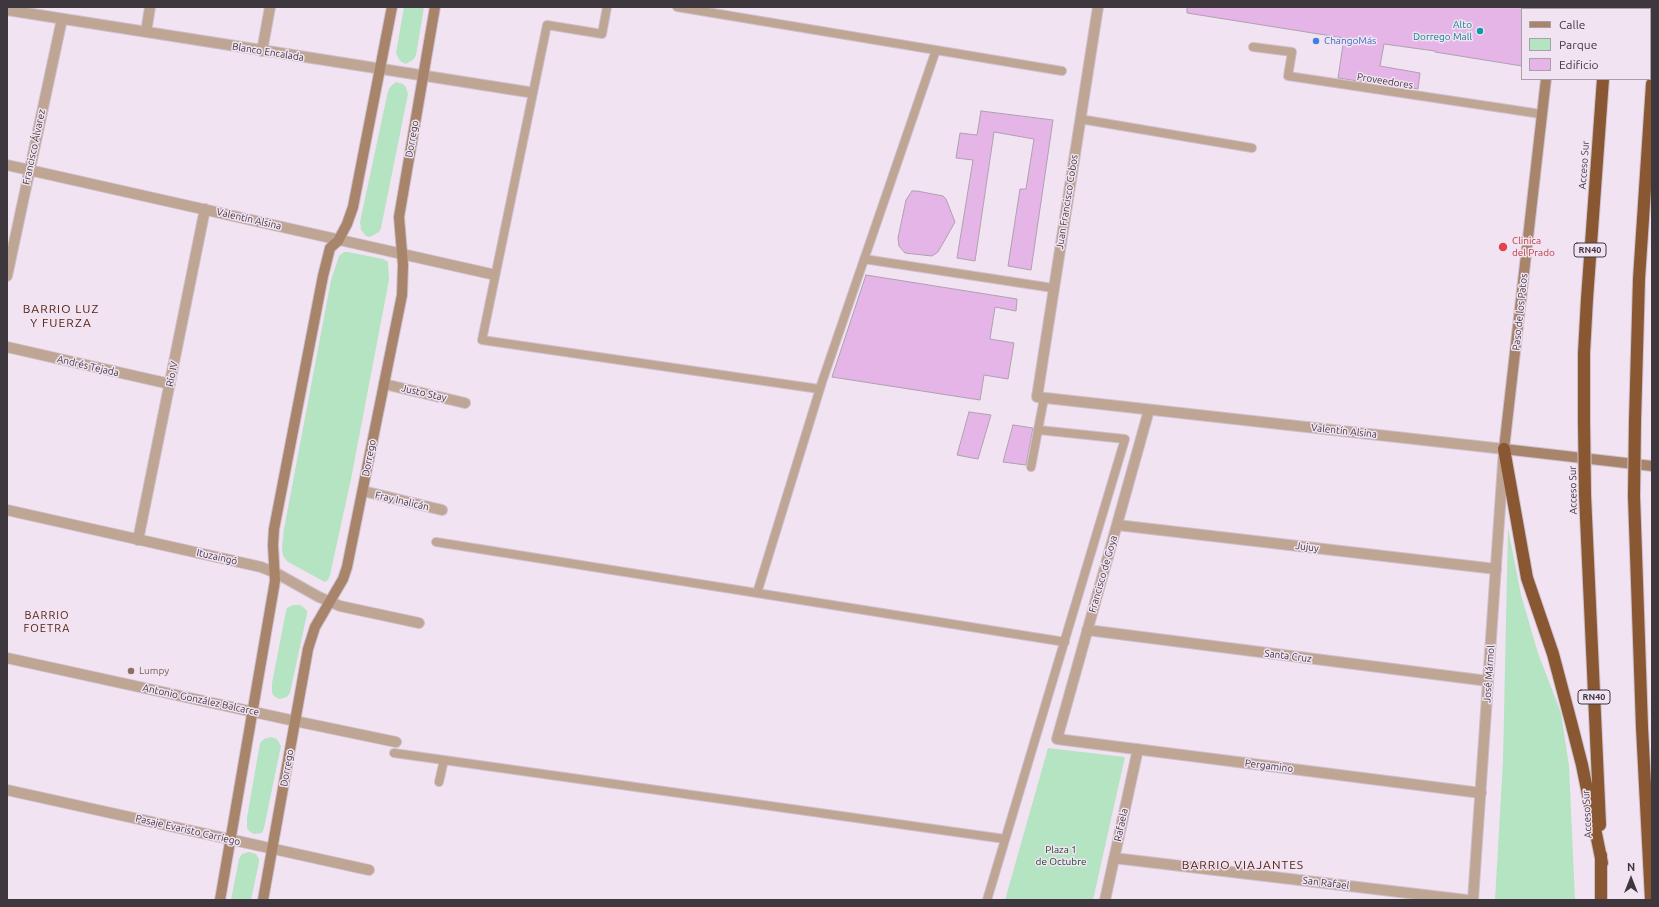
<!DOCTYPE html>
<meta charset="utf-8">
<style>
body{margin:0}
#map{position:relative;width:1659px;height:907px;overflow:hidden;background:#f2e3f3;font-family:Ubuntu,sans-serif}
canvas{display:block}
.frame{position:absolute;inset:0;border:8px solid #3e383e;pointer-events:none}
.legend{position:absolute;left:1521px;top:8px;width:130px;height:72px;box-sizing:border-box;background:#f2e3f3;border:1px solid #aa9fab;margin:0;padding:5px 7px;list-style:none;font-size:12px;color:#3e383e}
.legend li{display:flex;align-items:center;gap:8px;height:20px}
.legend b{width:20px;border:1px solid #aa9fab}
.north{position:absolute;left:1611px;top:859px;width:40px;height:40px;-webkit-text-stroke:3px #f2e3f3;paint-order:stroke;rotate:0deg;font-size:11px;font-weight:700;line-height:16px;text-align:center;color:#3e383e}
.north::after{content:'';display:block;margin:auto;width:14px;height:18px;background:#3e383e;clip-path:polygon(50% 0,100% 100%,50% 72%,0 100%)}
</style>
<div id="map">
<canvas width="1659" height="907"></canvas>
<div class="frame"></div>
<ul class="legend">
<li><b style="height:5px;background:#a8846a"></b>Calle</li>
<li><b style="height:11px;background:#b4e4c2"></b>Parque</li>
<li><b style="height:11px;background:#e4b5e6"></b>Edificio</li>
</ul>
<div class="north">N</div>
</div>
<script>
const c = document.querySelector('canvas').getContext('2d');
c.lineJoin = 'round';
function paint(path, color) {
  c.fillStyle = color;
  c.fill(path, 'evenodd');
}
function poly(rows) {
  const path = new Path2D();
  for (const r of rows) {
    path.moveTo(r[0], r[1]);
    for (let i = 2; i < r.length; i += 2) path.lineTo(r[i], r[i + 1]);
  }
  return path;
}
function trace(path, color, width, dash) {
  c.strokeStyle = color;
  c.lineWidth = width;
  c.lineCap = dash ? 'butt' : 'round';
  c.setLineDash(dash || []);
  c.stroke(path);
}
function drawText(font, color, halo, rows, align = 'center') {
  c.font = font + ' Ubuntu,sans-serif';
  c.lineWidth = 3;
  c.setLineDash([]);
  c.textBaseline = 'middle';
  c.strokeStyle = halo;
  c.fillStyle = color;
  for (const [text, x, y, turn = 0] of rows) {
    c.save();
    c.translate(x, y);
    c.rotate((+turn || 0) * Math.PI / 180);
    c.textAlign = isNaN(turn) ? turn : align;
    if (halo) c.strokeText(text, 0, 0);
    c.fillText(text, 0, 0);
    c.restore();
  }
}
paint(poly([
 [404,7,424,7,416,55,414,59,406,64,400,61,396,53],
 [396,82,403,84,406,87,408,94,381,228,379,232,370,237,366,236,361,230,360,222,388,91,390,87],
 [344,252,348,252,383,259,388,262,389,280,351,479,330,575,328,580,325,582,288,562,283,556,282,547,284,529,331,280,339,256],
 [1508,528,1521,595,1538,653,1561,713,1569,766,1575,900,1495,900,1503,760],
 [293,605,300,605,303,607,307,611,307,614,290,693,287,697,279,699,274,696,272,693,272,683,286,611,287,608],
 [271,737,277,739,281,746,264,828,262,833,254,834,249,831,247,828,247,818,260,743,264,739],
 [1048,748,1125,757,1093,900,1005,900],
 [249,852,256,854,259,859,259,862,251,900,231,900,239,859,242,854]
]), '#b4e4c2');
const building = poly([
 [1187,7,1522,7,1522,66,1435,52,1435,51,1384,44,1380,66,1420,73,1418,89,1371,81,1371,83,1338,78,1344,38,1187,13,1187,7],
 [981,111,1053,120,1031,270,1008,266,1020,189,1026,189,1034,139,994,132,975,261,957,258,973,160,956,158,960,133,977,135,981,111],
 [912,191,917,191,943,196,946,199,955,222,938,252,932,256,905,253,899,246,898,238,906,200,912,191],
 [866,275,1017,299,1016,311,995,307,990,339,1014,343,1008,379,984,375,980,400,832,377,866,275],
 [969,412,991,415,978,459,957,455,969,412],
 [1013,425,1033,428,1026,465,1003,462,1013,425]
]);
paint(building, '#e4b5e6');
trace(building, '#afa0af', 1);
const service = poly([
 [607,7,602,34,547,25,482,340,819,389],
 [677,7,1062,71],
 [1253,47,1292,52,1288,76,1541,114],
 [1080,119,1252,148],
 [864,259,1053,288],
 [1031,467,1044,398],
 [436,542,1065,642],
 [757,593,822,382,936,50],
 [394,753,1005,839],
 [439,782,444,760],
 [987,900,1125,439,1039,430]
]);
const minor = poly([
 [7,10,528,92],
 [146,32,150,7],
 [262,51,270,7],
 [7,165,491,274],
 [7,276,62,19],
 [7,347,170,384],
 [384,384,465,403],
 [1149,410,1057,739,1481,793],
 [363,491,442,510],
 [7,510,261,567,276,573,319,597,340,606,419,623],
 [1117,525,1496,569],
 [138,540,205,209],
 [1087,630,1488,681],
 [295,721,396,742],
 [7,790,369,870],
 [1114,858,1467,900],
 [1105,900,1138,749]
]);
const tertiary = poly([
 [1098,7,1037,397,1504,449,1473,900],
 [7,658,295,721]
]);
const secondary = poly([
 [1554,9,1554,7],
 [1546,79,1504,449,1652,466],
 [220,900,275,581,273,545,274,529,323,276,330,248,338,241,347,224,353,207,392,7],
 [263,900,308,649,315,627,343,579,347,567,402,295,403,265,399,217,435,7]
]);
const motorway = poly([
 [1611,9,1611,7],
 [1584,421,1584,353,1587,299,1603,79],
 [1635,421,1639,279,1652,84],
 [1504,449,1527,578,1553,654,1571,722,1582,765,1602,863],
 [1585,495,1600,825],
 [1634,496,1642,727,1651,900],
 [1601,900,1601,855]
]);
trace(service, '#cec1cf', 10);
trace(minor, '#cec1cf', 12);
trace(tertiary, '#cec1cf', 12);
trace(secondary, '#cec1cf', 12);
trace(motorway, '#cec1cf', 14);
trace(service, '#bea594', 8);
trace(minor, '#bea594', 10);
trace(tertiary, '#bea594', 10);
trace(secondary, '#a8846a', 10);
trace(motorway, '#895731', 12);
const motorwayBridge = poly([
 [1584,421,1585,495],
 [1634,496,1635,421]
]);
trace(motorwayBridge, '#cec1cf', 14, []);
trace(motorwayBridge, '#895731', 12);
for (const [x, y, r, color] of [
 [1480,31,4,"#0f9aa8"],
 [1316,41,4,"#3f7fe0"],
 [1503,247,5,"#e0444e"],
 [131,671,4,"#8d6e63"]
]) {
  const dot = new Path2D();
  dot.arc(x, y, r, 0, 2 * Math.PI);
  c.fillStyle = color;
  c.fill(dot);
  trace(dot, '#f2e3f3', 1.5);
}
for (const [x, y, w] of [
 [1590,250,32],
 [1594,697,32]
]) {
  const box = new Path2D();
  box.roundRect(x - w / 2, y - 7, w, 14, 3);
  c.fillStyle = '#f2e3f3';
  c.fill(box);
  trace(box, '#3e383e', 1);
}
drawText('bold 9px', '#3e383e', null, [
 ["RN40",1590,250],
 ["RN40",1594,697]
]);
drawText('10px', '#0d838f', '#f2e3f3', [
 ["Alto",1472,25],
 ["Dorrego Mall",1472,37]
], 'right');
drawText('10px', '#366cbe', '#f2e3f3', [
 ["ChangoMás",1324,41]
], 'left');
drawText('10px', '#3e383e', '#f2e3f3', [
 ["Blanco Encalada",268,52,9],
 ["Proveedores",1385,81,9],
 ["Dorrego",412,139,-80],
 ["Francisco Álvarez",34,147,-78],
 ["Acceso Sur",1584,165,-86],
 ["Juan Francisco Cobos",1067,202,-81],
 ["Valentín Alsina",249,219,13],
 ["Paso de los Patos",1520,312,-84],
 ["Andrés Tejada",88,366,13],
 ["Río IV",172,374,-79],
 ["Justo Stay",424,393,13],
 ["Valentín Alsina",1344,431,6],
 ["Dorrego",369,458,-79],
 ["Acceso Sur",1573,490,-91],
 ["Fray Inalicán",402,501,13],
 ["Jujuy",1307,547,7],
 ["Ituzaingó",217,557,13],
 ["Francisco de Goya",1103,574,-74],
 ["Santa Cruz",1288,656,7],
 ["José Mármol",1489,674,-86],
 ["Antonio González Balcarce",201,700,12],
 ["Pergamino",1269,766,7],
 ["Dorrego",287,768,-80],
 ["Acceso Sur",1587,814,-93],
 ["Rafaela",1121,825,-78],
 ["Pasaje Evaristo Carriego",188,830,13],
 ["San Rafael",1326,883,7]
]);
drawText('10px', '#be3a42', '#f2e3f3', [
 ["Clinica",1512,241],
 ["del Prado",1512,253]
], 'left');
drawText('10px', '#785e54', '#f2e3f3', [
 ["Lumpy",139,671]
], 'left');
drawText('10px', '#18452a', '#f2e3f3', [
 ["Plaza 1",1061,850],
 ["de Octubre",1061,862]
]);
c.letterSpacing = '1px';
drawText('11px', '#4d1c09', '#f2e3f3', [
 ["BARRIO",47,615],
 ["FOETRA",47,628]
]);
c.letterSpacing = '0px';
c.letterSpacing = '1px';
drawText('12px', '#4d1c09', '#f2e3f3', [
 ["BARRIO LUZ",61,309],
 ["Y FUERZA",61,323],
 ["BARRIO VIAJANTES",1243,865]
]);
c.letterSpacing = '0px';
</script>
